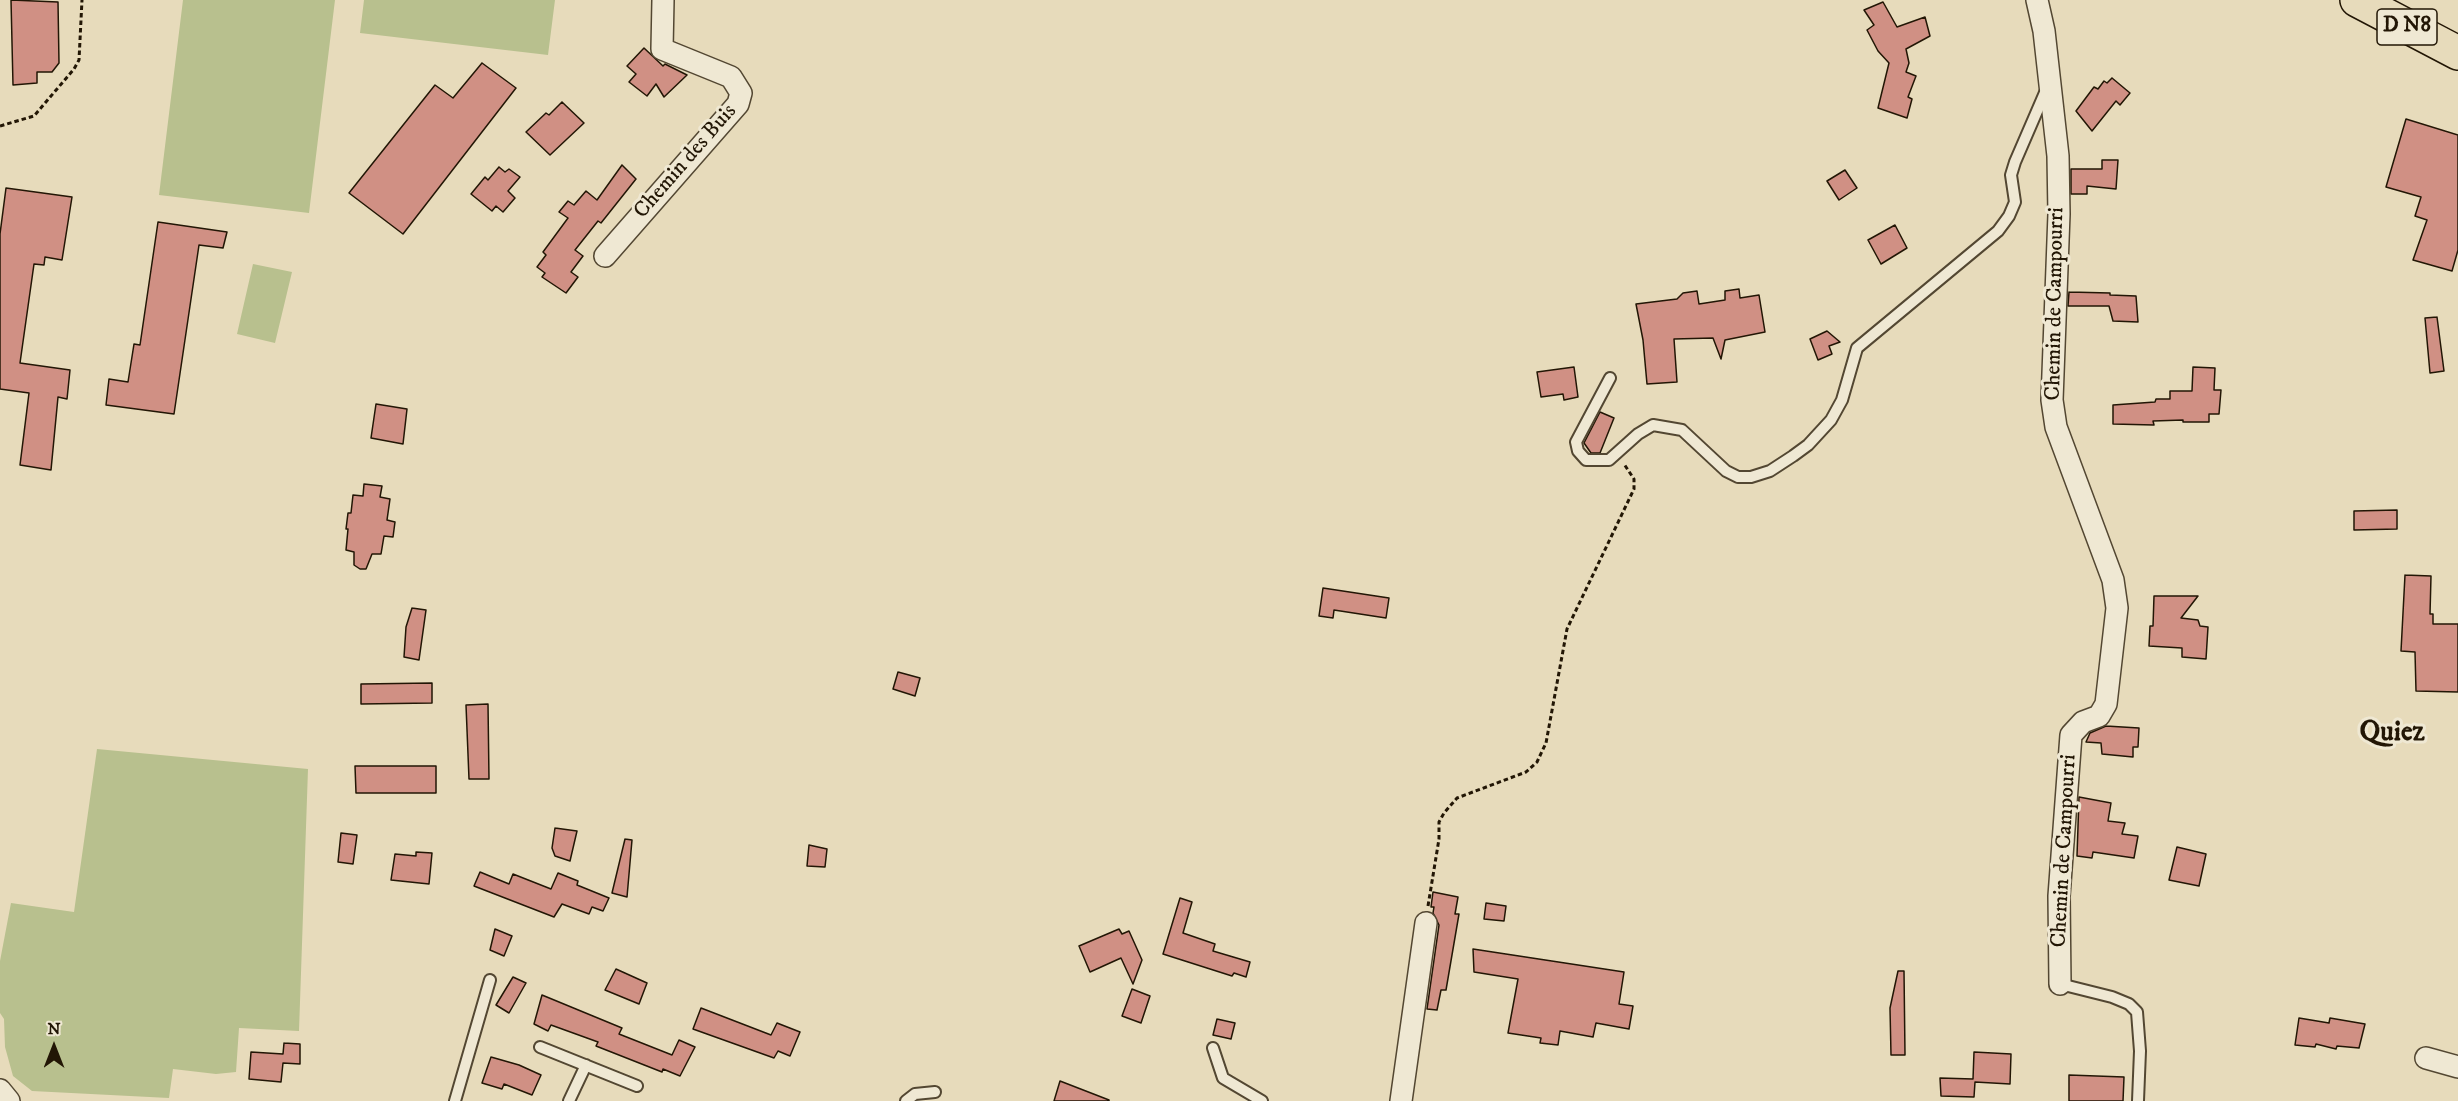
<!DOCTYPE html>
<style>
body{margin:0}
#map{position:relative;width:2458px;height:1101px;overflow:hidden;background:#e7dbbb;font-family:"IM FELL DW Pica",serif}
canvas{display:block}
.north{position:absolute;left:24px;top:1017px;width:60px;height:60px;-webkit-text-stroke:4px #efe8d3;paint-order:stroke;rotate:0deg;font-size:16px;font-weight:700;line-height:24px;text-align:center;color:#221605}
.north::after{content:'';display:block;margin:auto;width:21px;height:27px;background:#221605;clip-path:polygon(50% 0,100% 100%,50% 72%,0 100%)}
</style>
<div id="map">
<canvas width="2458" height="1101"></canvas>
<div class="north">N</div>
</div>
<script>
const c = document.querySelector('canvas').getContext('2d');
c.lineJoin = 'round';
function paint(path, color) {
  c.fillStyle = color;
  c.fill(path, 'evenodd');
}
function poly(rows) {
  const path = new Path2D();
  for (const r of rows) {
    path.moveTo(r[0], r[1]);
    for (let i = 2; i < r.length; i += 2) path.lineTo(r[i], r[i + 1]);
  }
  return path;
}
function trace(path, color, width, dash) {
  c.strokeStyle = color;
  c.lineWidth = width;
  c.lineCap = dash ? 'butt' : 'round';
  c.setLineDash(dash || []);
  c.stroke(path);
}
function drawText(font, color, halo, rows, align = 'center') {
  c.font = font + ' "IM FELL DW Pica",serif';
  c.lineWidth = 6;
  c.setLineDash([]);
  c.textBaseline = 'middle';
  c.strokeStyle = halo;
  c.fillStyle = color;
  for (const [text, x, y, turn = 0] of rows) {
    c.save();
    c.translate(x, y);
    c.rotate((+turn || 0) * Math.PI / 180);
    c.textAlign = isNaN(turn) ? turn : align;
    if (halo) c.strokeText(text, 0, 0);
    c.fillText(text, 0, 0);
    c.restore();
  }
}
paint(poly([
 [183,0,335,0,309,213,159,195],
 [364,0,555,0,548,55,360,33],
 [253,264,292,272,275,343,237,334],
 [97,749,308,769,299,1031,239,1028,236,1072,216,1074,173,1069,169,1098,32,1091,13,1076,5,1047,4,1019,0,1013,0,961,11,903,74,912]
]), '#b8c08e');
const building = poly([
 [11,0,58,2,59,63,52,72,37,72,37,83,13,85,11,0],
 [1883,2,1897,27,1925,17,1930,36,1906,49,1909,63,1906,72,1916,76,1908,97,1912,99,1907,118,1878,108,1889,63,1878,51,1867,30,1874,25,1864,10,1883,2],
 [644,48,663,66,665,64,687,75,664,97,656,84,647,96,629,82,636,74,627,66,644,48],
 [482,63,516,88,403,234,349,193,435,85,453,98,482,63],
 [2112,78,2130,93,2120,105,2116,101,2092,131,2076,111,2094,87,2098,89,2104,81,2107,83,2112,78],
 [562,102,584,123,550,155,526,132,546,113,549,115,562,102],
 [2406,119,2458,135,2458,250,2452,271,2413,260,2427,220,2415,216,2421,197,2386,187,2406,119],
 [2102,160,2118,160,2116,189,2087,186,2087,194,2071,194,2071,169,2102,169,2102,160],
 [622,165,636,179,601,223,598,221,575,250,583,256,571,272,578,277,566,293,542,277,545,273,537,267,546,255,543,252,568,218,559,212,568,201,574,205,586,191,597,200,622,165],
 [499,167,505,172,509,169,520,177,508,191,515,198,503,212,496,206,492,211,471,194,485,177,488,180,499,167],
 [1845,170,1857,188,1839,200,1827,181,1845,170],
 [6,188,72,197,62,260,45,257,44,265,34,264,20,363,70,370,67,399,58,397,51,470,20,465,29,393,0,389,0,234,6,188],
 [158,222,227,232,223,248,199,245,174,414,106,405,109,379,128,382,134,344,140,345,158,222],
 [1895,225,1907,248,1881,264,1868,240,1895,225],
 [1739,289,1740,298,1759,295,1765,332,1725,340,1721,359,1713,338,1674,339,1677,382,1647,384,1643,340,1636,304,1677,299,1683,293,1697,291,1699,304,1725,300,1725,291,1739,289],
 [2069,292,2110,293,2110,295,2136,296,2138,322,2113,321,2109,306,2068,306,2069,292],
 [2437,317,2444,371,2430,373,2425,318,2437,317],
 [1827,331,1840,342,1829,346,1832,354,1818,360,1810,339,1827,331],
 [1574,367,1578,397,1564,400,1563,394,1541,397,1537,372,1574,367],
 [2193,367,2215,368,2214,390,2221,390,2219,414,2209,414,2209,422,2183,422,2183,420,2153,421,2154,425,2113,424,2113,405,2155,402,2156,399,2170,399,2170,391,2192,391,2193,367],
 [376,404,407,409,403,444,371,438,376,404],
 [1600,412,1614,418,1600,453,1591,453,1584,443,1600,412],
 [364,484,382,486,380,497,390,499,387,520,395,522,393,537,384,536,381,554,372,554,366,569,360,569,354,565,354,552,346,550,348,529,346,529,348,513,351,513,353,495,363,496,364,484],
 [2397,510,2397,529,2354,530,2354,511,2397,510],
 [2405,575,2431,576,2430,614,2433,614,2433,624,2458,624,2458,692,2416,691,2415,652,2401,651,2405,575],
 [1323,588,1389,598,1386,618,1334,610,1333,618,1319,616,1323,588],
 [2154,596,2198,596,2181,618,2198,620,2200,626,2208,627,2206,659,2182,657,2182,648,2149,646,2150,626,2153,626,2154,596],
 [412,608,426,610,419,660,404,657,406,627,412,608],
 [898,672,920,678,915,696,893,689,898,672],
 [432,683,432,703,361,704,361,684,432,683],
 [488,704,489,779,469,779,466,705,488,704],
 [2106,726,2139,728,2138,747,2133,747,2133,757,2102,754,2101,743,2086,742,2090,733,2106,726],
 [355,766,436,766,436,793,356,793,355,766],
 [2079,797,2111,803,2108,821,2125,823,2122,834,2138,836,2134,858,2093,852,2092,858,2077,856,2079,797],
 [555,828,577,831,570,861,555,856,552,848,555,828],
 [341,833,357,835,353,864,338,862,341,833],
 [625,839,632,840,627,897,612,893,625,839],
 [809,845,827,849,825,867,807,866,809,845],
 [2177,847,2206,854,2199,886,2169,880,2177,847],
 [416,852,432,853,429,884,391,880,395,854,416,856,416,852],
 [480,872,509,884,513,874,551,889,558,873,578,881,577,885,609,898,603,911,592,907,589,914,562,904,554,917,474,886,480,872],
 [1433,892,1458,897,1455,914,1459,914,1446,990,1441,990,1437,1010,1427,1009,1439,925,1433,913,1434,907,1431,907,1433,892],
 [1180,898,1192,902,1183,933,1215,944,1213,951,1250,962,1246,977,1234,973,1232,976,1163,954,1180,898],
 [1486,903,1506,906,1504,921,1484,919,1486,903],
 [495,929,512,936,504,956,490,950,495,929],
 [1119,929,1122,934,1129,931,1142,960,1133,984,1121,958,1090,972,1079,946,1119,929],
 [1473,949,1624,972,1619,1004,1633,1006,1629,1029,1596,1023,1593,1037,1560,1031,1558,1045,1540,1043,1541,1038,1508,1033,1518,979,1474,972,1473,949],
 [616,969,647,983,639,1004,605,990,616,969],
 [1898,971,1904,971,1905,1055,1891,1055,1890,1008,1898,971],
 [513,977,526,983,509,1013,496,1005,513,977],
 [1132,989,1150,996,1141,1023,1122,1016,1132,989],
 [542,995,622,1028,619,1034,672,1055,679,1040,695,1047,680,1076,663,1069,662,1072,596,1046,598,1042,551,1025,548,1031,534,1024,542,995],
 [701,1008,771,1035,777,1023,800,1032,790,1056,778,1051,774,1058,693,1029,701,1008],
 [2299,1018,2329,1023,2330,1018,2365,1024,2359,1048,2337,1046,2336,1049,2316,1044,2315,1047,2295,1045,2299,1018],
 [1217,1019,1235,1023,1231,1039,1213,1035,1217,1019],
 [284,1043,300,1044,300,1064,283,1063,281,1082,249,1079,251,1052,283,1054,284,1043],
 [1974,1052,2011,1054,2010,1084,1975,1082,1974,1097,1941,1096,1940,1078,1973,1079,1974,1052],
 [491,1057,519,1065,541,1075,532,1095,504,1084,502,1089,482,1083,491,1057],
 [2069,1075,2124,1077,2123,1101,2069,1101,2069,1075],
 [1060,1081,1109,1100,1109,1101,1054,1101,1060,1081]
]);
paint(building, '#d09084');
trace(building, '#221605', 1.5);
const service = poly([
 [1610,378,1576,442,1578,451,1586,460,1609,460,1638,434,1653,425,1682,430,1726,471,1738,477,1751,477,1770,471,1793,456,1808,445,1831,420,1842,400,1857,348,1998,231,2009,216,2015,202,2011,175,2015,162,2047,88],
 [2060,984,2112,997,2129,1004,2137,1012,2140,1051,2138,1101],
 [540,1047,637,1086],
 [1213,1048,1223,1078,1262,1101],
 [455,1101,490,980],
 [569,1101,586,1065],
 [906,1101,915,1094,935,1092]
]);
const minor = poly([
 [2037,0,2044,31,2058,156,2059,214,2052,400,2056,427,2113,580,2117,608,2106,704,2099,716,2083,722,2071,735,2059,896,2060,984],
 [605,256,738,104,741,93,731,77,662,49,663,0],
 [2426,1058,2458,1067],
 [0,1090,9,1101],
 [1401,1101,1426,923]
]);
const primary = poly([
 [2357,0,2458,53]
]);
trace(service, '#534732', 14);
trace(minor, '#534732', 24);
trace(primary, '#221605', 36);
trace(poly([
 [0,126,34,116,74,69,79,60,82,0],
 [1428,906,1439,839,1439,822,1444,813,1457,798,1526,772,1537,762,1546,743,1567,629,1634,489,1634,479,1624,464]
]), '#221605', 3, [4.5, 3]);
trace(service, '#efe8d3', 10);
trace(minor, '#efe8d3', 21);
trace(primary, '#e7dbbb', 33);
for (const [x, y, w] of [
 [2407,27,60]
]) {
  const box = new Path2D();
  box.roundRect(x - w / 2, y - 18, w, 36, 4.5);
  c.fillStyle = '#efe8d3';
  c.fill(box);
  trace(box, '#221605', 1.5);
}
drawText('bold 21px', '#221605', null, [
 ["D N8",2407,27]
]);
drawText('22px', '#221605', '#efe8d3', [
 ["Chemin des Buis",686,162,-49],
 ["Chemin de Campourri",2056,304,-89],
 ["Chemin de Campourri",2065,851,-87]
]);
drawText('bold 28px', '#221605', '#efe8d3', [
 ["Quiez",2392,734]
]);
</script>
